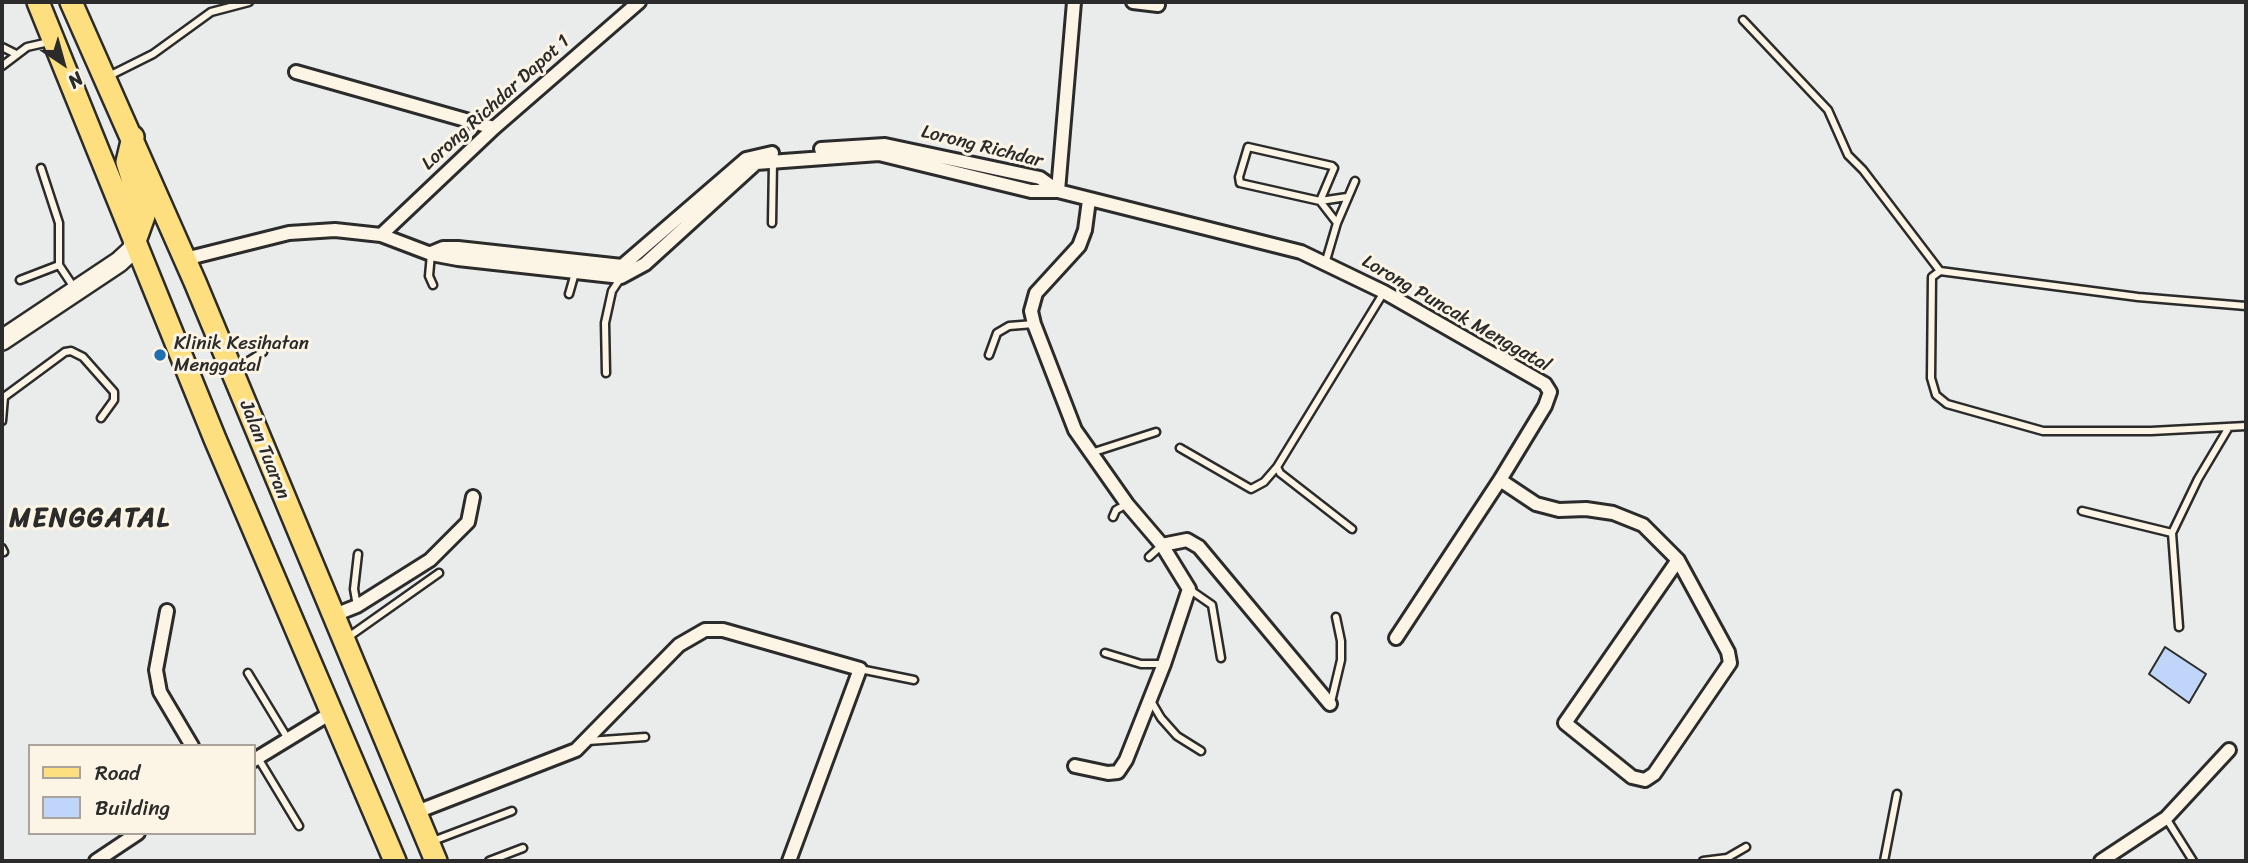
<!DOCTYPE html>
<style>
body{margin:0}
#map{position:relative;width:2248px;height:863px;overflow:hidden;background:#eaebeb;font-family:Sriracha,sans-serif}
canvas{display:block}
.frame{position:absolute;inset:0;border:4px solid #2b2b2b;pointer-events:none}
.legend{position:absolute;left:28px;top:744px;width:228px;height:91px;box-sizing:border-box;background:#fcf5e5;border:2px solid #a8a49b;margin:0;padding:9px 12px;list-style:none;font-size:21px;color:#2b2b2b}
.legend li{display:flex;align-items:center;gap:14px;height:35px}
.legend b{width:35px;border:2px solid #a8a49b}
.north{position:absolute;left:28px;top:28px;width:70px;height:70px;-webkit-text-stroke:5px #fcf5e5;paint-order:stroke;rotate:144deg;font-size:19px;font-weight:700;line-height:28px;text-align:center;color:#2b2b2b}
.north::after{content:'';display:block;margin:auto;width:24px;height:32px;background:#2b2b2b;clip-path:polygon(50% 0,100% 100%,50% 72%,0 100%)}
</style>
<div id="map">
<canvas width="2248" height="863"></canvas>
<div class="frame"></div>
<ul class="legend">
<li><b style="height:9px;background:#fedf80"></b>Road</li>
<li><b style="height:19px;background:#c0d5fa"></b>Building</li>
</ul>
<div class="north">N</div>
</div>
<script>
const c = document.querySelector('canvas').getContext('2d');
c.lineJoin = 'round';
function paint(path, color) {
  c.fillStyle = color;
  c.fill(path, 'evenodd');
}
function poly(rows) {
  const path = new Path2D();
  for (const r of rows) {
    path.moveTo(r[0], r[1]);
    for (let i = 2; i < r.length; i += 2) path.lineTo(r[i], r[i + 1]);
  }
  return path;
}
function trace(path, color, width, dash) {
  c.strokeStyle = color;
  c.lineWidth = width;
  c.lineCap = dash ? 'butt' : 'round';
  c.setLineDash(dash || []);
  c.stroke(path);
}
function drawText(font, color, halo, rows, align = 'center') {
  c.font = font + ' Sriracha,sans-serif';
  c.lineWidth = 6;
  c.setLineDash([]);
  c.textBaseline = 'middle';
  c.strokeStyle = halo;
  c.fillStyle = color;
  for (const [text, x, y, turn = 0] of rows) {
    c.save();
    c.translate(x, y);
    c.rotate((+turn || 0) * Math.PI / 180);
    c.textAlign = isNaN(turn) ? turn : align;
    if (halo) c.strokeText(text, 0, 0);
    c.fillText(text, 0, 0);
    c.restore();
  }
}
const building = poly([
 [2165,647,2206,674,2189,703,2149,674,2165,647]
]);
paint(building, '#c0d5fa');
trace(building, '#2b2b2b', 2);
const service = poly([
 [1743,20,1828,110,1848,155,1863,170,1940,271],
 [2,47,16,54],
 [2,66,27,47,49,42],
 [107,77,153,54,211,12,249,2],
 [41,168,59,223,59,265,75,289],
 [1320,201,1334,168,1332,166,1248,147,1239,177,1240,183,1320,201,1337,223],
 [1320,201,1347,197],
 [772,223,773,162],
 [431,254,429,276,433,285],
 [1325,264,1337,223,1355,181],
 [20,280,59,265],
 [569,294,575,273],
 [2246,306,2138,297,1940,271,1932,277,1931,378,1936,395,1947,404,2043,431,2151,431,2246,426],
 [989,355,997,333,1009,326,1034,324],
 [234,370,263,352],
 [606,373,605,323,612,291,620,279],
 [2,421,4,397,65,352,71,351,83,357,114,392,114,400,101,418],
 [1180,448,1251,489,1264,482,1277,467],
 [1091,453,1156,432],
 [2082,511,2172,533],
 [1113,517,1116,510,1127,504],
 [1352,529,1280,473,1277,467,1384,292],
 [2,548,4,552],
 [1149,557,1162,545],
 [1189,589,1212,605,1221,658],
 [357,606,354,589,358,554],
 [2179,627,2172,533,2198,479,2229,427],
 [347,638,439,573],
 [1105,653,1141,664,1164,664],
 [860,669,914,680],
 [248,673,288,739],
 [1151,701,1161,718,1177,736,1201,751],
 [1331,702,1341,660,1341,641,1336,617],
 [588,741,645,737],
 [258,758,299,826],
 [2166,818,2193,861],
 [433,841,512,811],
 [489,861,523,848],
 [1703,861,1727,858,1746,847],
 [1884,861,1897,794]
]);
const minor = poly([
 [1133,2,1158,5],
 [296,72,494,128],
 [821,149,885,145,1040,178,1058,191],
 [1058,191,1074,2],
 [381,235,494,128,639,2],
 [431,253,443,248,458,248,622,266,746,159,772,153],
 [185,259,289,233,335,230,381,235,431,254,458,259,621,277,645,264,756,163,879,154,1031,191,1058,191,1301,252,1384,292,1545,384,1550,392,1545,406,1500,480,1396,638],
 [1500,480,1536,504,1559,510,1586,509,1613,513,1643,525,1678,560,1728,652,1730,663,1654,774,1645,780,1632,777,1565,723,1678,560],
 [1162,545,1187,540,1199,547,1330,704],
 [167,611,156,670,160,692,192,746],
 [332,616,357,606,430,560,468,522,473,497],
 [254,760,331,713],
 [1075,766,1108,773,1118,772,1126,760,1164,664,1189,589,1162,545,1127,504,1075,430,1034,324,1031,311,1036,293,1079,246,1085,230,1089,200],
 [414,813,576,750,679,645,705,630,723,630,860,669,789,861],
 [96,861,138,833],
 [2101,861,2166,818,2229,750]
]);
const secondary = poly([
 [2,340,119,262,132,250,135,241]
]);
const primary = poly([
 [38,2,215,439,395,861],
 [71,2,195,282,436,861],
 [133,137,127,162,144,216,135,241]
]);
trace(service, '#2b2b2b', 11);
trace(minor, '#2b2b2b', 18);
trace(secondary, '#2b2b2b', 24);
trace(primary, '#2b2b2b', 26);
trace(service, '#fcf5e5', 6);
trace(minor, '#fcf5e5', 12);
trace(secondary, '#fcf5e5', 19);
trace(primary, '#fedf80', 21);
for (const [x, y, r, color] of [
 [160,355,7,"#1f6fb2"]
]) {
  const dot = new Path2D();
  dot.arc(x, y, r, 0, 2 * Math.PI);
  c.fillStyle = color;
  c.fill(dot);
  trace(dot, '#fcf5e5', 2.5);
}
drawText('19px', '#2b2b2b', '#fcf5e5', [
 ["Lorong Richdar Dapot 1",496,103,-42],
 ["Lorong Richdar",982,147,14],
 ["Lorong Puncak Menggatal",1456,314,30],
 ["Jalan Tuaran",264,450,68]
]);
drawText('19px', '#2b2b2b', '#fcf5e5', [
 ["Klinik Kesihatan",174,344],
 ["Menggatal",174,366]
], 'left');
c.letterSpacing = '2px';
drawText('bold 26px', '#2b2b2b', '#fcf5e5', [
 ["MENGGATAL",90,519]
]);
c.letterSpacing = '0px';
</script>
